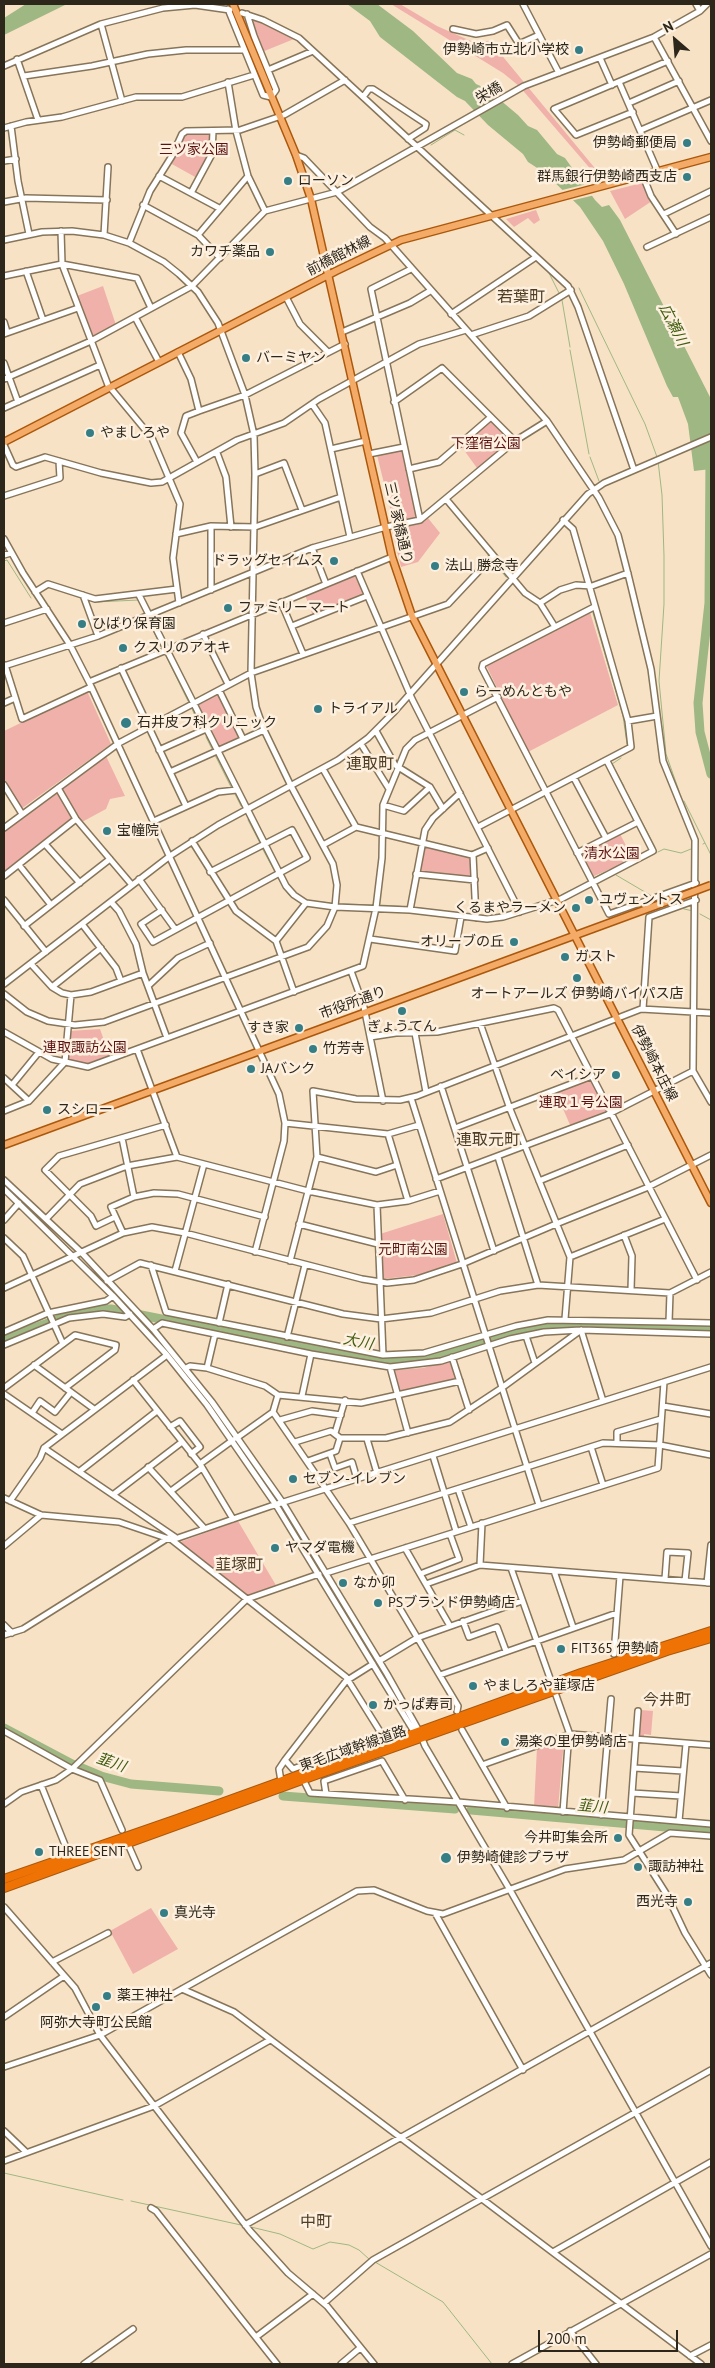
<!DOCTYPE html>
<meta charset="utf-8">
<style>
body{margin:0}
#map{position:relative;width:715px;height:2368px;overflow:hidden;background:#f7e2c5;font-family:"PT Sans",sans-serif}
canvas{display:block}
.frame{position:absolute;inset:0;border:5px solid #2d261b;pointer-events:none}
.north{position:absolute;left:650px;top:15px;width:50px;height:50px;-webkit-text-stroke:4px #fdf0df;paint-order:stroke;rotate:333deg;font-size:14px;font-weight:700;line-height:20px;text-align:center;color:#2d261b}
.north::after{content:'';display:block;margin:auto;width:18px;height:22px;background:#2d261b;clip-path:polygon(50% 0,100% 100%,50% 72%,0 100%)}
.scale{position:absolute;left:538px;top:2330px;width:140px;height:22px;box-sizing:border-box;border:2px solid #2d261b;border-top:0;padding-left:6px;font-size:15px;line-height:18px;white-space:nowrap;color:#2d261b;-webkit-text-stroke:4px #fdf0df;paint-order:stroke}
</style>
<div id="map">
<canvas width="715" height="2368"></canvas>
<div class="frame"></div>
<div class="north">N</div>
<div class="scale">200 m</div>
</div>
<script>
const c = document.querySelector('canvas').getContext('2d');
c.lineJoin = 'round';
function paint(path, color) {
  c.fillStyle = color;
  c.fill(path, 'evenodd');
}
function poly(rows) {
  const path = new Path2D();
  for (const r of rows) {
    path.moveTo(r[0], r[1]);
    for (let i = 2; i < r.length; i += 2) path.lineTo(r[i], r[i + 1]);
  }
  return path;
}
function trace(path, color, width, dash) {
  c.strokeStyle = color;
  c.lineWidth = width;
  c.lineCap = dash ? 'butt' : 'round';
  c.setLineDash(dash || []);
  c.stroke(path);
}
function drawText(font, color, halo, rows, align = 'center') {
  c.font = font + ' "PT Sans","Noto Sans JP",sans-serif';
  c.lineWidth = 5;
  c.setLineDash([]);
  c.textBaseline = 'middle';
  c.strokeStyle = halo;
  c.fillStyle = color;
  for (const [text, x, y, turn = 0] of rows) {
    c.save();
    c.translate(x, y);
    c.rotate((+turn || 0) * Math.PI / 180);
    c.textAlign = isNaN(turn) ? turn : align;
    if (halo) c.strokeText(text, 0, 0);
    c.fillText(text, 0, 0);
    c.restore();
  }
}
paint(poly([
 [391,4,400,4,437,26,471,41,490,41,603,178,600,180,519,86,503,73],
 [253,18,265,23,294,39,262,52,255,34],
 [186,133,209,133,211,135,210,153,197,178,170,163],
 [642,183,652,201,625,219,610,191],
 [536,210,540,220,534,224,528,218,514,227,506,219],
 [103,286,116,325,92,337,77,296],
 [490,421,493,421,511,439,510,442,477,468,461,446],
 [402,450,418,517,394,524,377,455],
 [428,518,440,533,418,562,401,567,392,530,422,523],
 [354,575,364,593,363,595,313,616,305,595],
 [590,612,618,705,528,752,486,665],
 [87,691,111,744,21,809,4,782,4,731],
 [218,694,240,737,219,747,197,706],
 [106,756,125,796,110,799,106,809,82,822,61,790],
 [57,793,73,820,4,873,4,832],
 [620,834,633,859,592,877,582,854],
 [424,846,470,857,472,876,420,873],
 [100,1029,110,1057,87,1065,67,1060,69,1031],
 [588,1080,592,1081,607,1110,606,1113,571,1127,556,1093],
 [443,1214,457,1263,418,1275,383,1279,380,1234],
 [449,1361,457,1379,455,1381,398,1391,392,1371,394,1370,423,1368],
 [238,1521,277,1587,247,1597,180,1542],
 [641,1710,653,1711,651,1735,644,1734,644,1738,639,1736],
 [562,1739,564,1740,558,1809,534,1807,537,1747],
 [151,1908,178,1949,133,1974,110,1931]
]), '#f0b1ab');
paint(poly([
 [26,4,67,4,4,35,4,18],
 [347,4,377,4,413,31,457,73,472,79,476,84,487,89,518,115,528,126,537,130,557,154,565,158,595,200,602,207,609,205,620,220,711,399,711,469,694,471,688,424,678,397,673,397,667,386,624,284,603,241,580,207,545,173,528,162,523,154,488,125,465,101,457,97,380,37,370,21]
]), '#9fb783');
paint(poly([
 [587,184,595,195,570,201,558,191]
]), '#f7e2c5');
trace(poly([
 [299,60,311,55],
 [273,71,294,62],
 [431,145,455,130,464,135],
 [417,151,462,192],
 [537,262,548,271,559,293],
 [579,288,645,424,657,457],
 [562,300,570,347],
 [570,350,589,454],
 [590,457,599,481],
 [658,461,662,495,664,556,664,604,659,681,666,754,679,791],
 [448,505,490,557],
 [492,560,506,577],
 [4,561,7,560,31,598],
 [514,585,523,595,535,603],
 [43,591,50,587,82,598],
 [86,599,95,602,139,600],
 [140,603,144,610],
 [540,608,548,621],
 [593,613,623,716,627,744],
 [557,623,586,608],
 [150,624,161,647],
 [165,654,188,701],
 [192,709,201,728],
 [206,737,212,749],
 [215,755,231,787],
 [621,758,612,764,624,786],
 [627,793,655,847],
 [235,794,241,806],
 [684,801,705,843],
 [248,820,260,843],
 [703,844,705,843,711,855],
 [262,848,275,872],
 [658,852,664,849,681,853,691,849],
 [616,875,650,895],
 [278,878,289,895,296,900],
 [594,878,605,872],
 [561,895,571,890],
 [313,901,330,903],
 [343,904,373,905],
 [381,905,409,907],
 [413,907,461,914],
 [523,908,549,900],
 [680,908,693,911],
 [700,914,711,920],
 [481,916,496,915,515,910],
 [4,2173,123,2200],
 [131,2201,241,2225],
 [251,2227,280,2234,313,2249,330,2242,349,2245,359,2250,369,2259],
 [375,2262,443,2302,492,2364]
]), '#9fb783', 1);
trace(poly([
 [710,458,709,603,698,703,700,732,711,774],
 [4,1339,84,1310,111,1309,312,1349,388,1362,426,1359,530,1329,550,1326,602,1325,711,1330],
 [4,1728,72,1764,101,1776,131,1784,219,1791],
 [283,1796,455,1809],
 [471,1810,711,1831]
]), '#9fb783', 9);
const minor = poly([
 [523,4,559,73],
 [696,4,700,11],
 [228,9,263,95,271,97,276,90,254,36,247,14],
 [242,13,263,20,299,38,568,286,578,307,634,470],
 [101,24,122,101],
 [453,29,476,34,493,31,507,25,519,44,539,35],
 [654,37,711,141],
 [600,58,612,85],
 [17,59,38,120],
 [4,66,101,24,163,8,195,5,230,10],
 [268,70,313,51],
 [24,76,92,66,148,54,186,50,244,50],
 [228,82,236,131,248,176,265,211],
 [619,82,658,172],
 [363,97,369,89,373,89,426,124,425,128,408,139],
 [629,103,679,81],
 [633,112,576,135,554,109,668,61],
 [11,126,18,181,29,234],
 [4,128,26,122,62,117,136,97,182,97,254,75],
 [641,130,711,100],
 [296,155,304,158,370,227,385,238,516,386,547,421,599,498,618,535,629,578,651,669,663,761,695,840,693,1071,607,1115,436,1179],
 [4,161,16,159],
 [159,176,219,208],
 [643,176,651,196,676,234],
 [191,193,212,154,213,131],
 [4,202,26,198,107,200],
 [143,205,198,235,220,258],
 [664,214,711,191],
 [61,231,62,264,108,385,152,438,180,504,173,558,179,603],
 [104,235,108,167],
 [198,235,248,176],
 [4,240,42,232,72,231,104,235,129,243,164,262,179,274,198,292,218,323,245,395,254,435,255,474,251,673,256,707,264,730,291,786,333,864,337,885,335,907,327,926,308,947,104,1022,75,1025,48,1021,27,1012,4,994],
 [129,243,150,191,172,156,182,134,186,131,240,130,284,115,345,80],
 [647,247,711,217],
 [411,269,371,289,420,520],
 [26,271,43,320],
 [4,276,62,264,137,278,151,308],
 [286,297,300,324,328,352],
 [451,314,536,257],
 [135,317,159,362],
 [4,322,7,332],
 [342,332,410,303,430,291],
 [4,334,78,308],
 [471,335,529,316,571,290],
 [178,352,191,379,199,411,245,395,345,344],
 [4,363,18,402],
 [4,379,91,341,192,286,265,211,337,192,524,86,654,37,700,11,707,4],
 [394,402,442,368,515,441],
 [312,404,325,423,350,537],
 [4,408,100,365],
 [4,445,13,465,16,467,45,457,101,473,151,483,162,482,237,440,284,423,319,399,419,344,466,330],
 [331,449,366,441],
 [217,453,226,477,231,527],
 [369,454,404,447],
 [197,462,181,433,186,416,199,411],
 [409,469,439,462,491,417],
 [255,474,284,463,302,510],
 [4,496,60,478,59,461],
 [446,499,525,593,540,603,555,627],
 [211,526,211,590],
 [176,534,211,526,255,527,341,497],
 [4,539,23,573,70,645,89,682,279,1094,285,1123,284,1141,255,1252],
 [312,548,326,584],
 [4,555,11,553],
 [357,571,412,699,520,912],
 [35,592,48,584,95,599,177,589],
 [83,595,98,636],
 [139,595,286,886,294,895,306,903,335,907,410,910,487,919,503,917,561,899,653,851,607,761],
 [281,602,303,654],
 [540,603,560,590,576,585,592,586,628,573],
 [594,607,483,664,482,668,609,914,696,883],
 [4,623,47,609],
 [292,626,367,596],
 [203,634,228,684],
 [5,665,22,719,91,687],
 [4,666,98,636,312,548,386,527,420,520,515,441,547,421],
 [121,668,186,806],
 [89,682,392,557],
 [219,690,243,739],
 [4,703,15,698],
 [628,721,657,716],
 [376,731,395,765,430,787,443,809],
 [361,744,389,789],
 [159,750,206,729],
 [323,769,356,827],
 [170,772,264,730],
 [574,778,606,838],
 [4,785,22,814],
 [58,788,76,819,132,885],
 [383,805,404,811,430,787],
 [154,821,218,792,237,790],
 [478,827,631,747,628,721,573,529,563,520],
 [4,828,119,743,251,673,448,604,493,556],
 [192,841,236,911,276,941,294,992],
 [45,844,80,883],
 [323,845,356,827,472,855,488,848],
 [577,853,638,822],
 [473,855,476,918],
 [19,865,51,905],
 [416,874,475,880],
 [4,876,76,819],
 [139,879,175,929],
 [4,900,46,952],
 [111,902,119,911,136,944,143,973,167,1038],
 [162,910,141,924,153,942,307,858,292,830,210,872],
 [410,910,425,830,433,818,460,793],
 [82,924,116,968,121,981],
 [24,926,110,859],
 [370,939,455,951,461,917],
 [276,941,306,903],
 [31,964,52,987,62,993,71,995,91,992,143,973],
 [351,971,364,1007,383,1101],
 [4,984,170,856,218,825,338,760,368,738,393,713,588,494,604,483,711,437],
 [148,986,178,958,210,943],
 [52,987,101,948],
 [643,1009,649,917,696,900],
 [480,1023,510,1109,570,1257,565,1319],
 [4,1032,52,1059,88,1067,363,966,376,908,382,858,383,805,406,749,415,740,498,697],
 [415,1033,426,1092],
 [370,1037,396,1033,437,1032,554,1008,558,1010,697,1280],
 [137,1049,177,1157],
 [693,1071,711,1102],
 [4,1078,29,1101],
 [12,1085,39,1052],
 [441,1086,494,1251],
 [411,1098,539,1505],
 [4,1111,29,1101,65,1062,71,995],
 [285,1123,388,1134,419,1125],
 [455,1128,592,1076],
 [388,1134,408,1201],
 [122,1138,134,1197],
 [317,1157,376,1172,397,1165],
 [498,1157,538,1285],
 [4,1180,81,1252,153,1329,212,1402,283,1503,387,1674,419,1731,425,1746,510,1890,711,2246],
 [539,1181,628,1145],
 [4,1189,113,1296,167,1355,207,1405,276,1505,416,1735],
 [377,1205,383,1355],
 [115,1217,96,1226,91,1216,45,1170,59,1156,166,1125],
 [46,1219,80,1184,127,1166,177,1157,308,1191,377,1205,408,1201,440,1191],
 [4,1220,19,1203],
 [299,1224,378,1244],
 [123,1233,111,1207,134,1197,154,1193,178,1194,265,1217],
 [624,1235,632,1256,631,1290],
 [4,1238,23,1256,63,1344],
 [570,1257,665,1219],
 [290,1261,317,1157,313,1091,356,1099,400,1100,417,1096,641,1009,711,1013],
 [151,1265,166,1312,383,1355,424,1353,516,1326,548,1320,669,1322,670,1293],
 [175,1271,204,1164],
 [107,1281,140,1263,343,1314,381,1319,431,1313,500,1291,538,1285,670,1293,711,1272],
 [4,1288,123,1233,152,1227,185,1233,362,1279,387,1283,414,1280,462,1264,556,1224,646,1188,711,1155],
 [669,1322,711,1323],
 [219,1323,228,1284],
 [153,1329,162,1323,311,1354,390,1367,441,1361,510,1339,544,1332,581,1330,711,1334],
 [4,1332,48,1313,106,1301,113,1296],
 [526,1336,535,1363],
 [287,1337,305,1265],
 [4,1345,69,1318,103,1314,125,1317,130,1314],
 [452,1357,469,1410],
 [34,1365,94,1409],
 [390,1367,408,1433],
 [186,1368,190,1366,207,1368,265,1386,278,1395,361,1403,460,1381],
 [207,1368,215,1334],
 [133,1380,200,1464,233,1519],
 [4,1388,75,1335,116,1345,115,1350,65,1388],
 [4,1394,62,1434],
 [302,1396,311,1354],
 [663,1406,711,1414],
 [273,1412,349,1523,458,1706,457,1711],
 [32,1413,40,1401,55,1412,71,1392],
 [280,1420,312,1411,341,1415],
 [170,1427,180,1421,200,1447,191,1454],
 [335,1433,345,1400],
 [238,1437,273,1412,278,1395],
 [367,1439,377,1473],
 [295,1442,331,1431,340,1438,386,1438,450,1422,503,1387,581,1330,603,1401],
 [617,1443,617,1432,661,1419],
 [591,1447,603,1485],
 [44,1448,175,1537],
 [330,1454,335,1468,352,1462,357,1479],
 [433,1456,456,1531],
 [308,1461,336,1451,340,1438],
 [200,1464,233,1440],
 [148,1467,204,1528],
 [80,1471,157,1411],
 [458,1489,471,1527],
 [171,1491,202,1468],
 [114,1494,182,1442],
 [4,1498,41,1515,119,1522,172,1540,346,1677,381,1733,380,1736,293,1769,285,1760],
 [10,1501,40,1458,44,1448,167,1355],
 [349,1523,603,1443,660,1445,711,1455],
 [172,1540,271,1506,711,1367],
 [4,1546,41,1515],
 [405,1548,450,1626],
 [480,1565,482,1523],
 [511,1568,569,1732,563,1812],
 [554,1571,573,1627],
 [326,1573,658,1468,664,1382],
 [420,1574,459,1559,450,1534],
 [665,1579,667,1552,688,1553,685,1581],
 [707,1583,711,1545],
 [426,1584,480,1565,711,1583],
 [463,1621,469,1637,497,1627,506,1651],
 [4,1625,12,1633],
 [4,1635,23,1629,168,1538],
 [614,1654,620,1576],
 [379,1661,417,1638,522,1601],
 [440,1675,617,1613],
 [638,1711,629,1835,667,1895,685,1933,711,1975],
 [462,1730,507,1808],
 [4,1731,72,1769,100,1780,122,1830],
 [482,1765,570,1734,711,1745],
 [634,1768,683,1771],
 [303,1779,310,1793,458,1802,711,1824],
 [281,1781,279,1769,285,1760,346,1681,373,1664],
 [41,1785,67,1850],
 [632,1793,681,1796],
 [326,1794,324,1781,382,1761,405,1800],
 [4,1804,21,1792,56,1780,72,1769,247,1599,319,1574],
 [601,1815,611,1699],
 [679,1821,686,1744],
 [127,1842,138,1867],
 [4,1907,75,1988,100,2035,250,2231,288,2273,327,2306,374,2364],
 [435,1913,523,2070],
 [52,1962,108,1933],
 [182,1989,234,2012,701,2364],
 [4,2017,64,1976],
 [4,2067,100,2035,357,1891,374,1890,427,1911,443,1914,565,1869,624,1860,670,1833,711,1836],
 [4,2131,26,2152],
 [4,2161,154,2106,270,2040],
 [151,2208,156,2211,277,2364],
 [245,2225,711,1963],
 [553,2252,711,2162],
 [324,2303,373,2260,711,2070],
 [570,2331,596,2364],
 [256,2337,313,2294],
 [690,2356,711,2345],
 [84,2364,133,2329],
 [341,2364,360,2348],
 [512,2364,711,2254]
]);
const major = poly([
 [233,4,296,155,311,199,392,557,412,616,711,1203],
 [4,442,336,271,401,240,711,157],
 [4,1145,655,906]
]);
const highway = poly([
 [4,1879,177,1819,581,1673,711,1631],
 [4,1888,324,1772,667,1651,711,1638]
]);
trace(minor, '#87755a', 8);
trace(major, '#ab580c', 9);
trace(highway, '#ab580c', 10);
trace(minor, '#fff', 5);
trace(major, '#f5ab68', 6);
trace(highway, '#ef7304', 8);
const majorBridge = poly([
 [655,906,711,885]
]);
trace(majorBridge, '#ab580c', 9, []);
trace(majorBridge, '#f5ab68', 6);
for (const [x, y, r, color] of [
 [579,50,5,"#367e86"],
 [687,143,5,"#367e86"],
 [687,177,5,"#367e86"],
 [288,181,5,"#367e86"],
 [270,252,5,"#367e86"],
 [246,358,5,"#367e86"],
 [90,433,5,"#367e86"],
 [334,561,5,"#367e86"],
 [435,566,5,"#367e86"],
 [228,608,5,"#367e86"],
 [82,624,5,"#367e86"],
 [123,648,5,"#367e86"],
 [464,692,5,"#367e86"],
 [318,709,5,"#367e86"],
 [126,723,6,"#367e86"],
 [107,831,5,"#367e86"],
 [589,900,5,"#367e86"],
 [576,908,5,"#367e86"],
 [514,942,5,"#367e86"],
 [565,957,5,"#367e86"],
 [577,978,5,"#367e86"],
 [402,1011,5,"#367e86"],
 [299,1028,5,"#367e86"],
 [313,1049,5,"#367e86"],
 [251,1069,5,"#367e86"],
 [616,1075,5,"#367e86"],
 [47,1110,5,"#367e86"],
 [293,1479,5,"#367e86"],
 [275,1548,5,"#367e86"],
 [343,1583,5,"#367e86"],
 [378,1603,5,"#367e86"],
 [561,1649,5,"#367e86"],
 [473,1686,5,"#367e86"],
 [373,1705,5,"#367e86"],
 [505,1742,5,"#367e86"],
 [618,1838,5,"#367e86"],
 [39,1852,5,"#367e86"],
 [446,1858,6,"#367e86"],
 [638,1867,5,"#367e86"],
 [688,1902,5,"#367e86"],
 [164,1913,5,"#367e86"],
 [107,1996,5,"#367e86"],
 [96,2007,5,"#367e86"]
]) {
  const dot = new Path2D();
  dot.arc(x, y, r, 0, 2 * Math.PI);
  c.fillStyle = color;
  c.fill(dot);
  trace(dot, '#fdf0df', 2);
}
drawText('14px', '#2d261b', '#fdf0df', [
 ["伊勢崎市立北小学校",569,50,"right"],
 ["伊勢崎郵便局",677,143,"right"],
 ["群馬銀行伊勢崎西支店",677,177,"right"],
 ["ローソン",298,181],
 ["カワチ薬品",260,252,"right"],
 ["バーミヤン",256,358],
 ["やましろや",100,433],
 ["ドラッグセイムス",324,561,"right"],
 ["法山 勝念寺",445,566],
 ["ファミリーマート",238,608],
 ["ひばり保育園",92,624],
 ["クスリのアオキ",133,648],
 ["らーめんともや",474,692],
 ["トライアル",328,709],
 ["石井皮フ科クリニック",137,723],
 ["宝幢院",117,831],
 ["ユヴェントス",599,900],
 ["くるまやラーメン",566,908,"right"],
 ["オリーブの丘",504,942,"right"],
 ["ガスト",575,957],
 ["オートアールズ 伊勢崎バイパス店",577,994,"center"],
 ["ぎょうてん",402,1027,"center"],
 ["すき家",289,1028,"right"],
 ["竹芳寺",323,1049],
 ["JAバンク",261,1069],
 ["ベイシア",606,1075,"right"],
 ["スシロー",57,1110],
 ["セブン-イレブン",303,1479],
 ["ヤマダ電機",285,1548],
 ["なか卯",353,1583],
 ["PSブランド伊勢崎店",388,1603],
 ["FIT365 伊勢崎",571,1649],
 ["やましろや韮塚店",483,1686],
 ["かっぱ寿司",383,1705],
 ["湯楽の里伊勢崎店",515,1742],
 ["今井町集会所",608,1838,"right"],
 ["THREE SENT",49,1852],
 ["伊勢崎健診プラザ",457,1858],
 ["諏訪神社",648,1867],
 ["西光寺",678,1902,"right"],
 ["真光寺",174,1913],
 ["薬王神社",117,1996],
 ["阿弥大寺町公民館",96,2023,"center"]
], 'left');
drawText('14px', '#2d261b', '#fdf0df', [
 ["栄橋",489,93,-30],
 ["前橋館林線",339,256,-27],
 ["三ツ家橋通り",398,523,77],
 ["市役所通り",353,1003,-20],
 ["伊勢崎本庄線",654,1063,63],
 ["東毛広域幹線道路",353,1749,-19]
]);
drawText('14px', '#5d1314', '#fdf0df', [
 ["三ツ家公園",194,150],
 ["下窪宿公園",486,444],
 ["清水公園",612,854],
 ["連取諏訪公園",85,1048],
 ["連取１号公園",581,1103],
 ["元町南公園",413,1250]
]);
drawText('italic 15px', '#435e12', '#fdf0df', [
 ["広瀬川",673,325,63],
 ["大川",358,1342,11],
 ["韮川",111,1763,19],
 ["韮川",592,1807,5]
]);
drawText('16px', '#4f3e25', '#fdf0df', [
 ["若葉町",521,297],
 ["連取町",370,764],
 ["連取元町",488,1140],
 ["韮塚町",239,1565],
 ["今井町",667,1700],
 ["中町",316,2222]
]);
</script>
